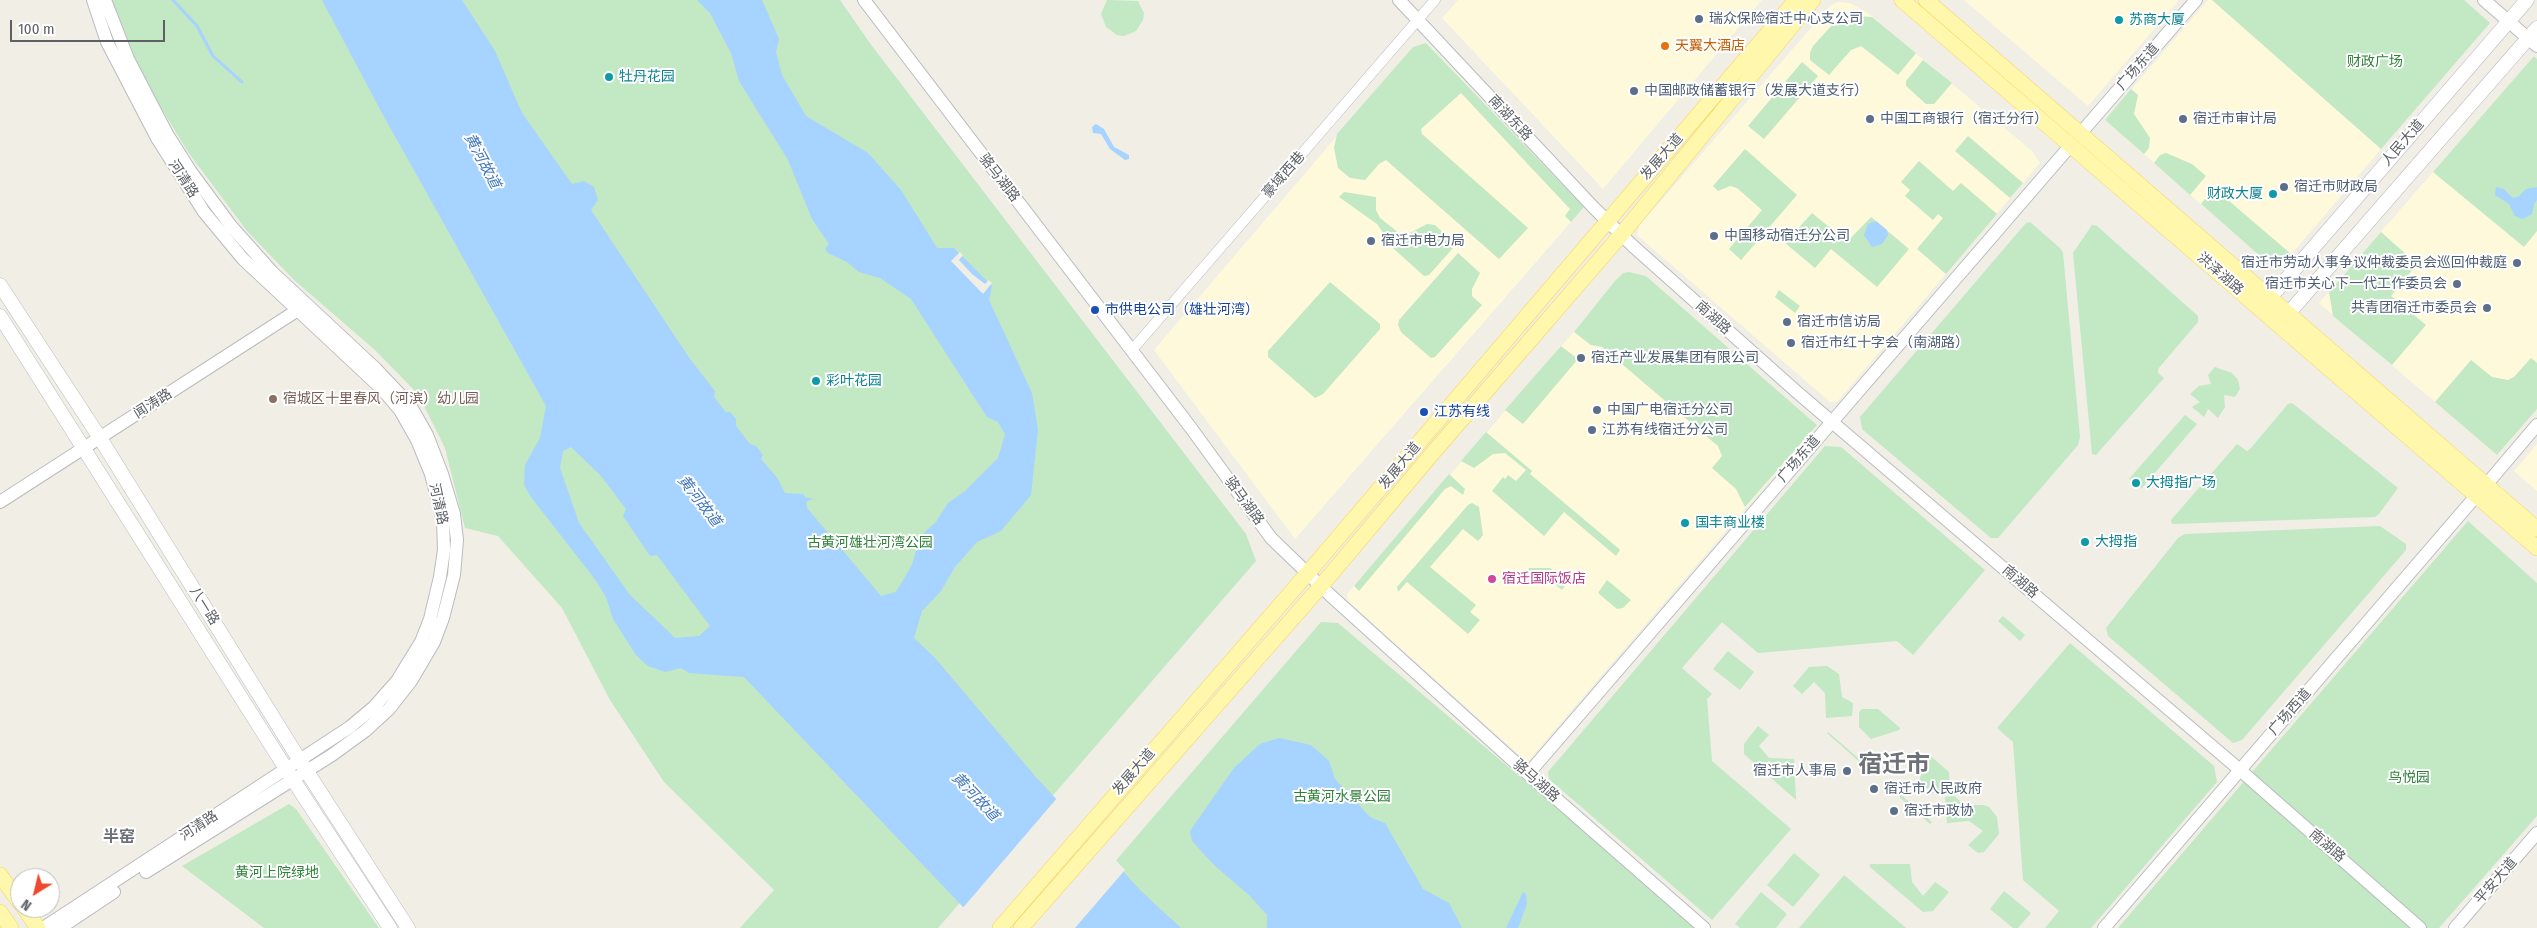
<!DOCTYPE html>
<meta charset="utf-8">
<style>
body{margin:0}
#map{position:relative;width:2537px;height:928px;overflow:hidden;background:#f0eee5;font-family:"Fira Sans Condensed",sans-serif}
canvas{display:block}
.north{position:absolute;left:10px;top:868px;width:50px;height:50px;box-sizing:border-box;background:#fff;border:1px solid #bec0c2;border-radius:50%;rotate:216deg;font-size:14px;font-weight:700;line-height:20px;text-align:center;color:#5d6166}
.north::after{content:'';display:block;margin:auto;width:18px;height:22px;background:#ed492e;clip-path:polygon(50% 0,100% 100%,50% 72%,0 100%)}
.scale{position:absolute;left:10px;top:20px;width:155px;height:22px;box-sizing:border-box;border:2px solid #5d6166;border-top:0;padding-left:6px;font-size:15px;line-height:18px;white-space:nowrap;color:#5d6166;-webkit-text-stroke:4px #fff;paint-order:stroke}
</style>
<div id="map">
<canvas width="2537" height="928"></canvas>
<div class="north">N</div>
<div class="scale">100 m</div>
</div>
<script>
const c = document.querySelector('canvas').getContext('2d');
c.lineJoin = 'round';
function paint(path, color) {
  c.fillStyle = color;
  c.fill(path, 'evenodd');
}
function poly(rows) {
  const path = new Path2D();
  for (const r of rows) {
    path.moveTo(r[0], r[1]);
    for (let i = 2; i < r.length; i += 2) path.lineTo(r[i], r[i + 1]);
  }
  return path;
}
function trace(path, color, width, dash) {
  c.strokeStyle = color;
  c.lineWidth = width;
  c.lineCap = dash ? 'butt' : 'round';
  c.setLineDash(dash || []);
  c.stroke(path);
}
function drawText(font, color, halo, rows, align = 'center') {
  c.font = font + ' "Fira Sans Condensed","Noto Sans SC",sans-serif';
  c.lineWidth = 4;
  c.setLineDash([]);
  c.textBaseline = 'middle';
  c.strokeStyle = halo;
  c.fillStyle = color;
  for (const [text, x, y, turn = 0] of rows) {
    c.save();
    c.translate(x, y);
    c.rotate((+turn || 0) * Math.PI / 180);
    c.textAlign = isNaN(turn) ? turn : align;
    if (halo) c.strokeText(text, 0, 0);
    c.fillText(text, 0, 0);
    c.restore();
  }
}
paint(poly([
 [1458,0,1762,0,1603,189,1442,18],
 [1964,0,2179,0,2088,106],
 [2208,0,2212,0,2381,149,2277,271,2105,120],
 [1838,2,1850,3,1868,13,2032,151,2040,163,1837,402,1830,402,1637,235,1639,226,1830,6],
 [1426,43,1584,207,1295,539,1154,350,1413,47],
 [2534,56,2537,59,2537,409,2497,455,2319,303],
 [1629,272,1646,276,1817,425,1527,762,1348,601,1347,594,1577,328,1614,282,1623,273],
 [2537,444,2537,491,2514,471]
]), '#fff9dc');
paint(poly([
 [111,0,840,0,872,46,1246,534,1256,561,938,928,740,928,774,890,664,782,610,700,562,608,498,536,465,528,445,448,418,394,375,350,294,280,247,231,188,152,140,73],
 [1107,0,1138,1,1144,13,1143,20,1136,31,1124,36,1117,35,1106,27,1101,14],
 [2212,0,2464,0,2490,23,2381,149],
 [1853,16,1872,17,1916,53,1898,75,1861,46,1851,50,1829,75,1810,60,1810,53,1813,46,1834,23],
 [1426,43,1584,207,1571,222,1565,216,1570,209,1461,93,1421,129,1422,134,1528,228,1499,259,1386,160,1379,164,1365,180,1350,178,1338,168,1334,148,1337,134,1413,47],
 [2534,56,2537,59,2537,231,2524,247,2433,172],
 [1923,60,1952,83,1934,104,1926,104,1906,86,1906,81],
 [1802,62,1818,76,1764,139,1748,126],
 [2131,89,2138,95,2134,114,2150,138,2149,148,2144,154,2105,120],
 [1968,136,2023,183,2010,198,1955,151],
 [1745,149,1797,195,1741,260,1729,249,1762,210,1737,188,1730,186,1718,191,1713,186],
 [2166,153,2192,164,2206,176,2190,195,2154,163,2160,155],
 [1919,161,1953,191,1961,183,1997,214,1946,274,1917,249,1943,218,1938,214,1933,220,1905,196,1910,190,1901,182],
 [2214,188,2291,254,2277,271,2201,204],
 [1344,192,1376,197,1376,210,1380,218,1399,233,1410,233,1427,224,1435,225,1451,240,1453,248,1429,275,1424,276,1394,249,1377,224,1339,197],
 [1812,213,1847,242,1871,217,1909,249,1877,287,1831,249,1815,268,1785,243],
 [2030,222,2061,249,2063,253,2080,437,2078,445,1998,538,1991,538,1862,429,1860,417,2026,223],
 [2092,225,2097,226,2198,316,2198,322,2158,369,2158,373,2164,378,2096,455,2092,454,2073,253],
 [2381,232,2417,264,2391,296,2426,325,2392,365,2333,316,2329,292],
 [1458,253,1480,273,1472,289,1472,296,1482,305,1435,357,1431,358,1401,332,1398,325,1399,320],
 [1629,272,1646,276,1817,425,1745,507,1736,489,1712,468,1722,456,1718,446,1602,347,1591,345,1574,332,1614,282,1623,273],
 [1330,282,1380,324,1380,329,1323,394,1315,398,1268,357,1268,351],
 [1779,290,1800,306,1795,313,1775,297],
 [1561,346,1578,359,1523,424,1505,410],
 [2531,358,2537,363,2537,409,2497,455,2435,402,2471,360,2492,377,2508,380,2514,377],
 [2215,367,2232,373,2238,380,2240,389,2235,397,2224,395,2225,407,2218,418,2208,409,2204,417,2192,407,2200,402,2190,394,2199,386,2211,384,2208,375],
 [2292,403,2398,488,2379,514,2375,517,2172,524,2171,520,2237,444,2247,451,2250,449,2288,404],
 [2185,415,2197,424,2141,489,2138,481,2129,479],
 [1486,432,1532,471,1530,474,1618,548,1620,550,1616,556,1564,512,1544,536,1492,491,1503,477,1505,479,1508,475,1516,481,1526,470,1505,453,1493,454,1474,468,1461,461],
 [1825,446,1841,447,1985,570,1913,655,1897,641,1758,653,1722,622,1682,668,1712,694,1707,699,1712,761,1791,829,1712,920,1549,779,1548,772],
 [1449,474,1465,489,1463,495,1451,486,1445,489,1359,591,1354,586],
 [1472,503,1479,507,1483,535,1478,541,1463,529,1430,567,1476,605,1470,612,1480,620,1468,634,1407,582,1398,592,1397,587,1468,505],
 [2468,521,2537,583,2537,816,2439,928,2118,928],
 [2380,526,2406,544,2406,550,2242,740,2233,743,2108,636,2106,628,2178,538,2185,534],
 [1529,568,1550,568,1567,583,1562,590,1543,574,1526,572],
 [1607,580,1631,600,1623,608,1617,609,1598,593],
 [2003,616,2025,635,2020,641,1998,621],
 [1321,622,1338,623,1699,928,1058,928],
 [2070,643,2214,766,2217,782,2091,928,2045,928,2059,911,2023,880,2013,742,1997,728],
 [1728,651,1754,672,1740,690,1713,669],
 [1827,666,1839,674,1842,697,1853,703,1852,716,1826,718,1825,693,1814,682,1802,694,1793,686,1809,667],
 [1862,709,1878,709,1900,728,1899,730,1871,739,1859,727,1859,712],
 [1758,726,1769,735,1759,746,1769,758,1794,759,1796,800,1744,754,1744,744],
 [1828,732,1865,764,1864,766,1827,733],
 [1927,753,1949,772,1950,788,1948,791,1933,793,1919,782],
 [1898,792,1932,822,1930,824,1896,794],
 [1954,796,1965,805,1983,805,1989,807,1997,817,1999,834,1984,852,1978,853,1968,845,1983,831,1969,821,1947,823,1945,797],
 [289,804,296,809,379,928,264,928,182,866],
 [1794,853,1820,875,1793,907,1767,885],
 [1870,864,1910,864,1912,882,1923,896,1935,882,1949,892,1933,911,1923,912,1870,867],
 [1844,875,1906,928,1799,928],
 [2004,891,2031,913,2018,928,2013,928,1990,909],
 [1761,892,1787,914,1776,928,1740,928,1735,924]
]), '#c2e8c4');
paint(poly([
 [322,0,462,0,495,51,522,113,572,184,584,181,594,187,598,200,591,210,690,359,715,391,714,397,726,412,730,412,736,419,736,426,750,444,756,446,763,455,761,459,778,479,785,493,803,494,806,498,814,498,806,502,807,508,881,596,896,592,912,565,917,547,925,532,936,522,948,503,965,491,998,458,1005,434,998,422,987,417,911,299,880,278,859,272,847,262,828,253,825,249,829,244,812,219,788,160,739,81,731,53,710,13,697,0,762,0,779,39,776,52,782,75,806,116,868,153,901,190,937,248,954,248,992,286,989,300,1032,393,1038,430,1031,495,1001,531,977,542,955,567,941,591,922,611,914,638,935,658,1035,776,1141,891,1181,928,983,928,744,677,689,673,681,668,665,672,648,666,636,655,613,619,606,597,597,582,531,497,524,485,525,465,540,438,546,406,382,113],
 [571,447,601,476,626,509,623,516,650,556,657,555,710,626,699,636,675,638,668,631,630,595,579,523,560,468,563,451],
 [1096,124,1104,129,1114,147,1129,155,1129,159,1125,160,1110,149,1101,134,1093,133,1092,127],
 [2496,187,2504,189,2513,198,2519,196,2526,189,2537,187,2537,200,2534,204,2532,214,2523,219,2515,216,2509,204,2495,195],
 [1876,221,1887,230,1888,235,1882,244,1872,247,1864,235,1868,224],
 [1279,738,1311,745,1329,761,1335,779,1370,817,1385,823,1423,889,1449,903,1462,928,1267,928,1267,915,1250,896,1214,865,1192,841,1190,831,1234,768,1260,744],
 [1523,892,1526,894,1527,904,1518,928,1506,928]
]), '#a6d3ff');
paint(poly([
 [960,252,963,255,959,260,972,274,985,284,989,280,992,283,983,294,951,261],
 [1058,797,1125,870,1075,928,979,928,961,910]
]), '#f0eee5');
trace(poly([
 [173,0,197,26,213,56,242,82]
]), '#a6d3ff', 3);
const minor = poly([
 [1132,350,1435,0]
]);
const tertiary = poly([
 [105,0,128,59,167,134,191,172,231,226,272,272,376,369,410,405,427,435,442,474,454,514,457,540,454,575,443,618,434,642,411,681,389,709,365,731,332,755,146,872],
 [864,0,1191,428,1271,538,1330,595,1528,774,1704,928],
 [1399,0,1594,208,1634,247,1798,393,2240,770,2420,928],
 [2484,0,2537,46],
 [2080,134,2196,0],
 [2486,485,2537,425],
 [0,502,304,306],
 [1528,774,2071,145],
 [43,928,350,727,374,707,397,681,421,642,430,619,440,577,444,550,443,521,431,474,417,440,400,410,382,389,243,259,204,212,157,138,107,42,93,0],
 [60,928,114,892],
 [2104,928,2476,496],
 [2455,928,2537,833]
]);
const secondary = poly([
 [0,285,100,438,302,764,408,928],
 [2263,306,2527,0],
 [0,316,288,772,390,928],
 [2281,322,2537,28]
]);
const primary = poly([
 [1902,0,2537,548],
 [1926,0,2537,529],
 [0,875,20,903],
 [24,908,38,928],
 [0,912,11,928],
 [1000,928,1307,574,1796,0],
 [1021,928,1321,586,1431,455,1621,235,1813,0]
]);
trace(minor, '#b8bbbf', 11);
trace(tertiary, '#b8bbbf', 14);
trace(secondary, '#b9bbc1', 15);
trace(primary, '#f5d35a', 16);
trace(minor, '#fff', 10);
trace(tertiary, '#fff', 12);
trace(secondary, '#fff', 14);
trace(primary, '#fff7ab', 15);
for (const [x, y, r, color] of [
 [1699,19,5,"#5c6f8a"],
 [2119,20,5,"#0f9aa8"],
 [1665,46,5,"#e8710a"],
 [609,77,5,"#0f9aa8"],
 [1634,91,5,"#5c6f8a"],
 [1870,119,5,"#5c6f8a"],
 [2183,119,5,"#5c6f8a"],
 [2284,187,5,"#5c6f8a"],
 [2273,194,5,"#0f9aa8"],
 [1714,236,5,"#5c6f8a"],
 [1371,241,5,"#5c6f8a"],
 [2517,263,5,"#5c6f8a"],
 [2457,284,5,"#5c6f8a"],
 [2487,308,5,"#5c6f8a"],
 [1095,310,5,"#1a4fb4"],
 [1787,322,5,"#5c6f8a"],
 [1791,343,5,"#5c6f8a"],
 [1581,358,5,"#5c6f8a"],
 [816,381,5,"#0f9aa8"],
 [273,399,5,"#8d6e63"],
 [1597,410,5,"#5c6f8a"],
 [1424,412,5,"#1a4fb4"],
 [1592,430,5,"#5c6f8a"],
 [2136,483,5,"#0f9aa8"],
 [1685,523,5,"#0f9aa8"],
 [2085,542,5,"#0f9aa8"],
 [1492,579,5,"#d1479c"],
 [1847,771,5,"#5c6f8a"],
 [1874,789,5,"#5c6f8a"],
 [1894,811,5,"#5c6f8a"]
]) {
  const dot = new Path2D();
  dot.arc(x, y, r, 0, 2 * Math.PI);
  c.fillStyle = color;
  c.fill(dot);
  trace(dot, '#fff', 2);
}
drawText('14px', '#4e5e75', '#fff', [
 ["瑞众保险宿迁中心支公司",1709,19],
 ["中国邮政储蓄银行（发展大道支行）",1644,91],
 ["中国工商银行（宿迁分行）",1880,119],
 ["宿迁市审计局",2193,119],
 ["宿迁市财政局",2294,187],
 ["中国移动宿迁分公司",1724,236],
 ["宿迁市电力局",1381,241],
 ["宿迁市劳动人事争议仲裁委员会巡回仲裁庭",2507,263,"right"],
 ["宿迁市关心下一代工作委员会",2447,284,"right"],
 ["共青团宿迁市委员会",2477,308,"right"],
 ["宿迁市信访局",1797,322],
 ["宿迁市红十字会（南湖路）",1801,343],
 ["宿迁产业发展集团有限公司",1591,358],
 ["中国广电宿迁分公司",1607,410],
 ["江苏有线宿迁分公司",1602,430],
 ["宿迁市人事局",1837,771,"right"],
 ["宿迁市人民政府",1884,789],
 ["宿迁市政协",1904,811]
], 'left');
drawText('14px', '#0d838f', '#fff', [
 ["苏商大厦",2129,20],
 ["牡丹花园",619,77],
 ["财政大厦",2263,194,"right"],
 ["彩叶花园",826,381],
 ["大拇指广场",2146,483],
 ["国丰商业楼",1695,523],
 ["大拇指",2095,542]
], 'left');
drawText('14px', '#c56008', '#fff', [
 ["天翼大酒店",1675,46]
], 'left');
drawText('14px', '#31813a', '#fff', [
 ["财政广场",2375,62],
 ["古黄河雄壮河湾公园",870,543],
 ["鸟悦园",2409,778],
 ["古黄河水景公园",1342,797],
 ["黄河上院绿地",277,873]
]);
drawText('14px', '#5d6166', '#fff', [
 ["广场东道",2138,67,-49],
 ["南湖东路",1510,118,47],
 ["人民大道",2403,143,-49],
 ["发展大道",1662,157,-49],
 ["豪域西巷",1284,175,-49],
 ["骆马湖路",999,178,52],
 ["河清路",183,179,57],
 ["洪泽湖路",2220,274,41],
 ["南湖路",1713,318,42],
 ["闻涛路",153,404,-32],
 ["广场东道",1799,459,-49],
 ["发展大道",1400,466,-50],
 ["骆马湖路",1244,501,54],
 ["河清路",438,504,78],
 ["南湖路",2020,582,41],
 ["八一路",204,606,58],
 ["广场西道",2290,712,-49],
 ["发展大道",1134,772,-49],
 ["骆马湖路",1536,781,41],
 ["河清路",199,826,-33],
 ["南湖路",2327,846,41],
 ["平安大道",2496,881,-49]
]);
drawText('14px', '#164399', '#fff', [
 ["市供电公司（雄壮河湾）",1105,310],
 ["江苏有线",1434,412]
], 'left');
drawText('14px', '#785e54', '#fff', [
 ["宿城区十里春风（河滨）幼儿园",283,399]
], 'left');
drawText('14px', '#b23c85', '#fff', [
 ["宿迁国际饭店",1502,579]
], 'left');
drawText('italic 15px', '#4277be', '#fff', [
 ["黄河故道",482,161,62],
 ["黄河故道",699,501,52],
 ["黄河故道",975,797,46]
]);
drawText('bold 16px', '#6e7278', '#fff', [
 ["半窑",119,838]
]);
drawText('bold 24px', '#6e7278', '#fff', [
 ["宿迁市",1894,765]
]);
</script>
